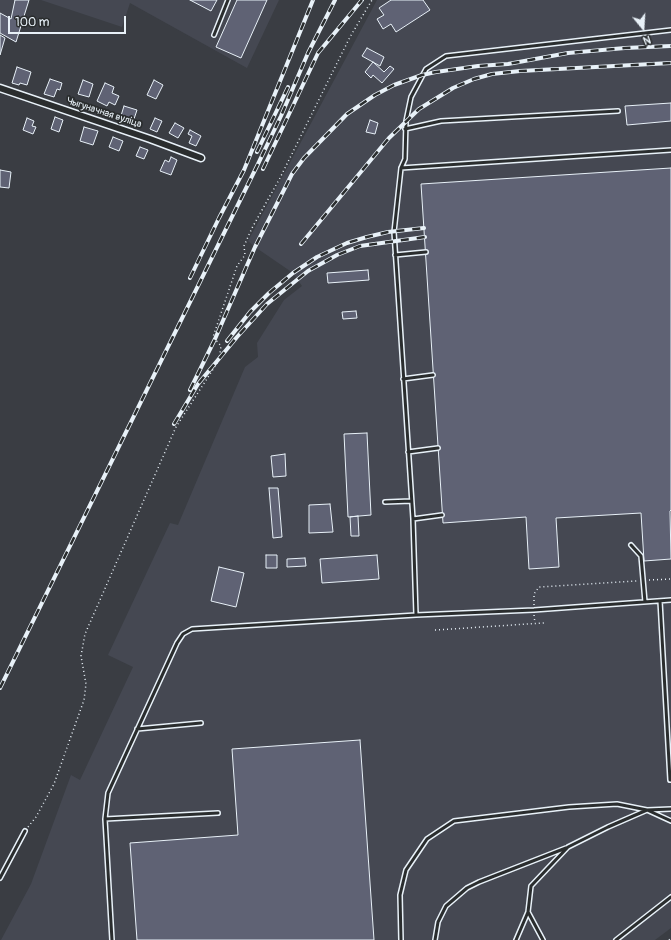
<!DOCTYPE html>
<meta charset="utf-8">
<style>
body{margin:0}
#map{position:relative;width:671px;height:940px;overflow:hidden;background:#3a3d43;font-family:Pangolin,sans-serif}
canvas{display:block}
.north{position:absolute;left:623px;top:8px;width:40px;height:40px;-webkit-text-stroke:3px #2a2d2e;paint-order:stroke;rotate:162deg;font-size:11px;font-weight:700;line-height:16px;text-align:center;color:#e8f1f8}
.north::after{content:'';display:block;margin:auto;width:14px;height:18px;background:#e8f1f8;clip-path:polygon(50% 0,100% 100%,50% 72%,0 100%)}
.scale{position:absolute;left:8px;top:16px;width:118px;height:18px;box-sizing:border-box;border:2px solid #e8f1f8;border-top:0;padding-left:5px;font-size:12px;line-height:14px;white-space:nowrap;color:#e8f1f8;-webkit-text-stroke:3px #2a2d2e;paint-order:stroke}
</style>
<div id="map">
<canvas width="671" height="940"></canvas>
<div class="north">N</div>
<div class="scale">100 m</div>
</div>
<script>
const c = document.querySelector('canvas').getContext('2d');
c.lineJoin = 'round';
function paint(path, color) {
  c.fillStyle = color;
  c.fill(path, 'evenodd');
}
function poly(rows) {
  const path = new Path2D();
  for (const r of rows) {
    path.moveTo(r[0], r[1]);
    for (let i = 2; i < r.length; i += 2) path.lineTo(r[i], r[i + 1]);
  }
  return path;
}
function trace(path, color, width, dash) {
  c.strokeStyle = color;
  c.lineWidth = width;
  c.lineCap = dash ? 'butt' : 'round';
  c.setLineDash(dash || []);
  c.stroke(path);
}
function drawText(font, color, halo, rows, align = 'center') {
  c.font = font + ' Pangolin,sans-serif';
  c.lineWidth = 3.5;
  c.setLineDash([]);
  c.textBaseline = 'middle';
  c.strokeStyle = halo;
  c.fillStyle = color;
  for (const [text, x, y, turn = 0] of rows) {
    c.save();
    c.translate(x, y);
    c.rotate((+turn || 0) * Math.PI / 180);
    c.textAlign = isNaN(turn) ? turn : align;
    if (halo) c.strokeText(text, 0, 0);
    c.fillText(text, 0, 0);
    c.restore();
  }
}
paint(poly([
 [0,0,29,0,16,42,0,33],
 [41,0,279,0,247,68,130,3,122,27],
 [377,0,671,0,671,928,655,940,1,940,31,884,71,775,80,780,133,667,108,655,170,523,178,525,245,367,258,357,257,343,284,300,302,286,293,273,255,247,248,241]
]), '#454852');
const building = poly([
 [15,0,29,0,16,42,0,33,0,13,11,19,15,0],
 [190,0,217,0,211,11,190,0],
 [237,0,267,0,241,58,216,47,237,0],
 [391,0,423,0,430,10,396,32,391,24,383,29,377,19,384,15,379,8,391,0],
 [0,35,5,38,0,55,0,35],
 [367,48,384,57,380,66,362,56,367,48],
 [373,62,384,72,390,66,394,69,382,83,373,75,371,78,365,72,373,62],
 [17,67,31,72,27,85,20,83,19,85,12,83,17,67],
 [50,79,62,83,60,90,57,89,54,97,44,94,50,79],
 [83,80,93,84,89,97,78,94,83,80],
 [154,80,163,85,156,99,147,95,154,80],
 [105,83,114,87,112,93,119,96,115,105,109,102,107,106,97,101,105,83],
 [671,103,671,121,627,125,625,106,671,103],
 [124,106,137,110,133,122,120,119,124,106],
 [55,117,63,120,59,132,51,129,55,117],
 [27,118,34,121,32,126,36,127,33,134,23,130,27,118],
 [155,118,162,121,157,132,150,129,155,118],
 [370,120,378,123,375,134,366,132,370,120],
 [175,123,184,128,178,138,169,133,175,123],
 [84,127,98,131,93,145,80,141,84,127],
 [190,130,201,136,196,146,189,143,192,136,188,134,190,130],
 [113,137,123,141,119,151,109,147,113,137],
 [140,147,148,150,144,159,136,156,140,147],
 [171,157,177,160,171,175,160,171,165,160,169,162,171,157],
 [671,168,671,510,670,511,671,559,644,561,641,513,556,518,559,567,529,569,526,517,443,523,421,184,671,168],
 [0,170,11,172,9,188,0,187,0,170],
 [368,270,369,280,328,283,327,273,368,270],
 [356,311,357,318,343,319,342,312,356,311],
 [367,433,371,515,348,517,344,434,367,433],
 [285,454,286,476,273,477,271,456,285,454],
 [269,488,278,488,282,537,273,538,269,488],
 [330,504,333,532,309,533,309,505,330,504],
 [358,516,359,536,351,536,350,517,358,516],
 [266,555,277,555,277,568,266,568,266,555],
 [377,555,379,579,322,583,320,559,377,555],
 [305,558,306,566,287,567,287,559,305,558],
 [219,567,244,573,236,607,211,601,219,567],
 [360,740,374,940,137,940,130,843,238,835,232,749,360,740]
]);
paint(building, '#5f6274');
trace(building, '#e8f1f8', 1);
const service = poly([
 [214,35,228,0],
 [405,129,441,121,618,111],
 [401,168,671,150],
 [395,255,426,252],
 [403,379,433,375],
 [408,452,438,448],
 [385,502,411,501],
 [413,519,442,515],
 [631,545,641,556,645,602],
 [660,601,670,780,671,780],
 [416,615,413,519,394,232,401,168,405,159,406,121,411,97,426,69,446,56,671,30],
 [137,729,201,723],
 [105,819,218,813],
 [0,878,25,831],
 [112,940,105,819,108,793,177,643,183,634,192,629,416,615,534,610,671,600],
 [401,940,400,895,406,870,427,839,454,821,569,807,617,804,647,810,671,809],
 [435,940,438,922,446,906,467,888,479,882,566,848],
 [516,940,528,912],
 [543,940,528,912,531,886,568,847,608,827,647,810,671,821],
 [616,940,671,897]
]);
const minor = poly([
 [0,88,150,139,201,158]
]);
trace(service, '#e8f1f8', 6);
trace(minor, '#e8f1f8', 9);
trace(poly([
 [649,580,671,579],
 [534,605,534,594,539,587,637,581],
 [534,615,535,623],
 [435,630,544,623],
 [28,827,36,817,54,784,84,700,86,684,81,656,85,634,176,427,219,360,221,346,213,337,237,266,245,255,244,246,252,228,280,178,350,37,372,0],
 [669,940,671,938]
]), '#e8f1f8', 1.5, [1, 3]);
trace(service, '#2a2d2e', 3);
trace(minor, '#2a2d2e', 6);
const rail = poly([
 [257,152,288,87],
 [263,169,318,53,362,0],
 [301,244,389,138,419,109,453,88,474,79,492,74,520,71,671,63],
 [190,278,219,218,244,170,313,0],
 [227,341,250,312,269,293,293,273,317,257,347,243,367,237,388,232,424,228],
 [190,390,215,339,255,247,292,174,304,158,347,114,375,95,394,85,422,75,436,72,478,66,508,64,568,53,625,48,671,46],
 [174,424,198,384,237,337,267,304,308,271,337,255,360,246,425,237],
 [0,688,258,164,281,116,308,53,335,0]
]);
trace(rail, '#e8f1f8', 4);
trace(rail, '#2a2d2e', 2.5, [8]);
drawText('10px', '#e8f1f8', '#2a2d2e', [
 ["Чыгуначная вуліца",104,113,18]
]);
</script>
